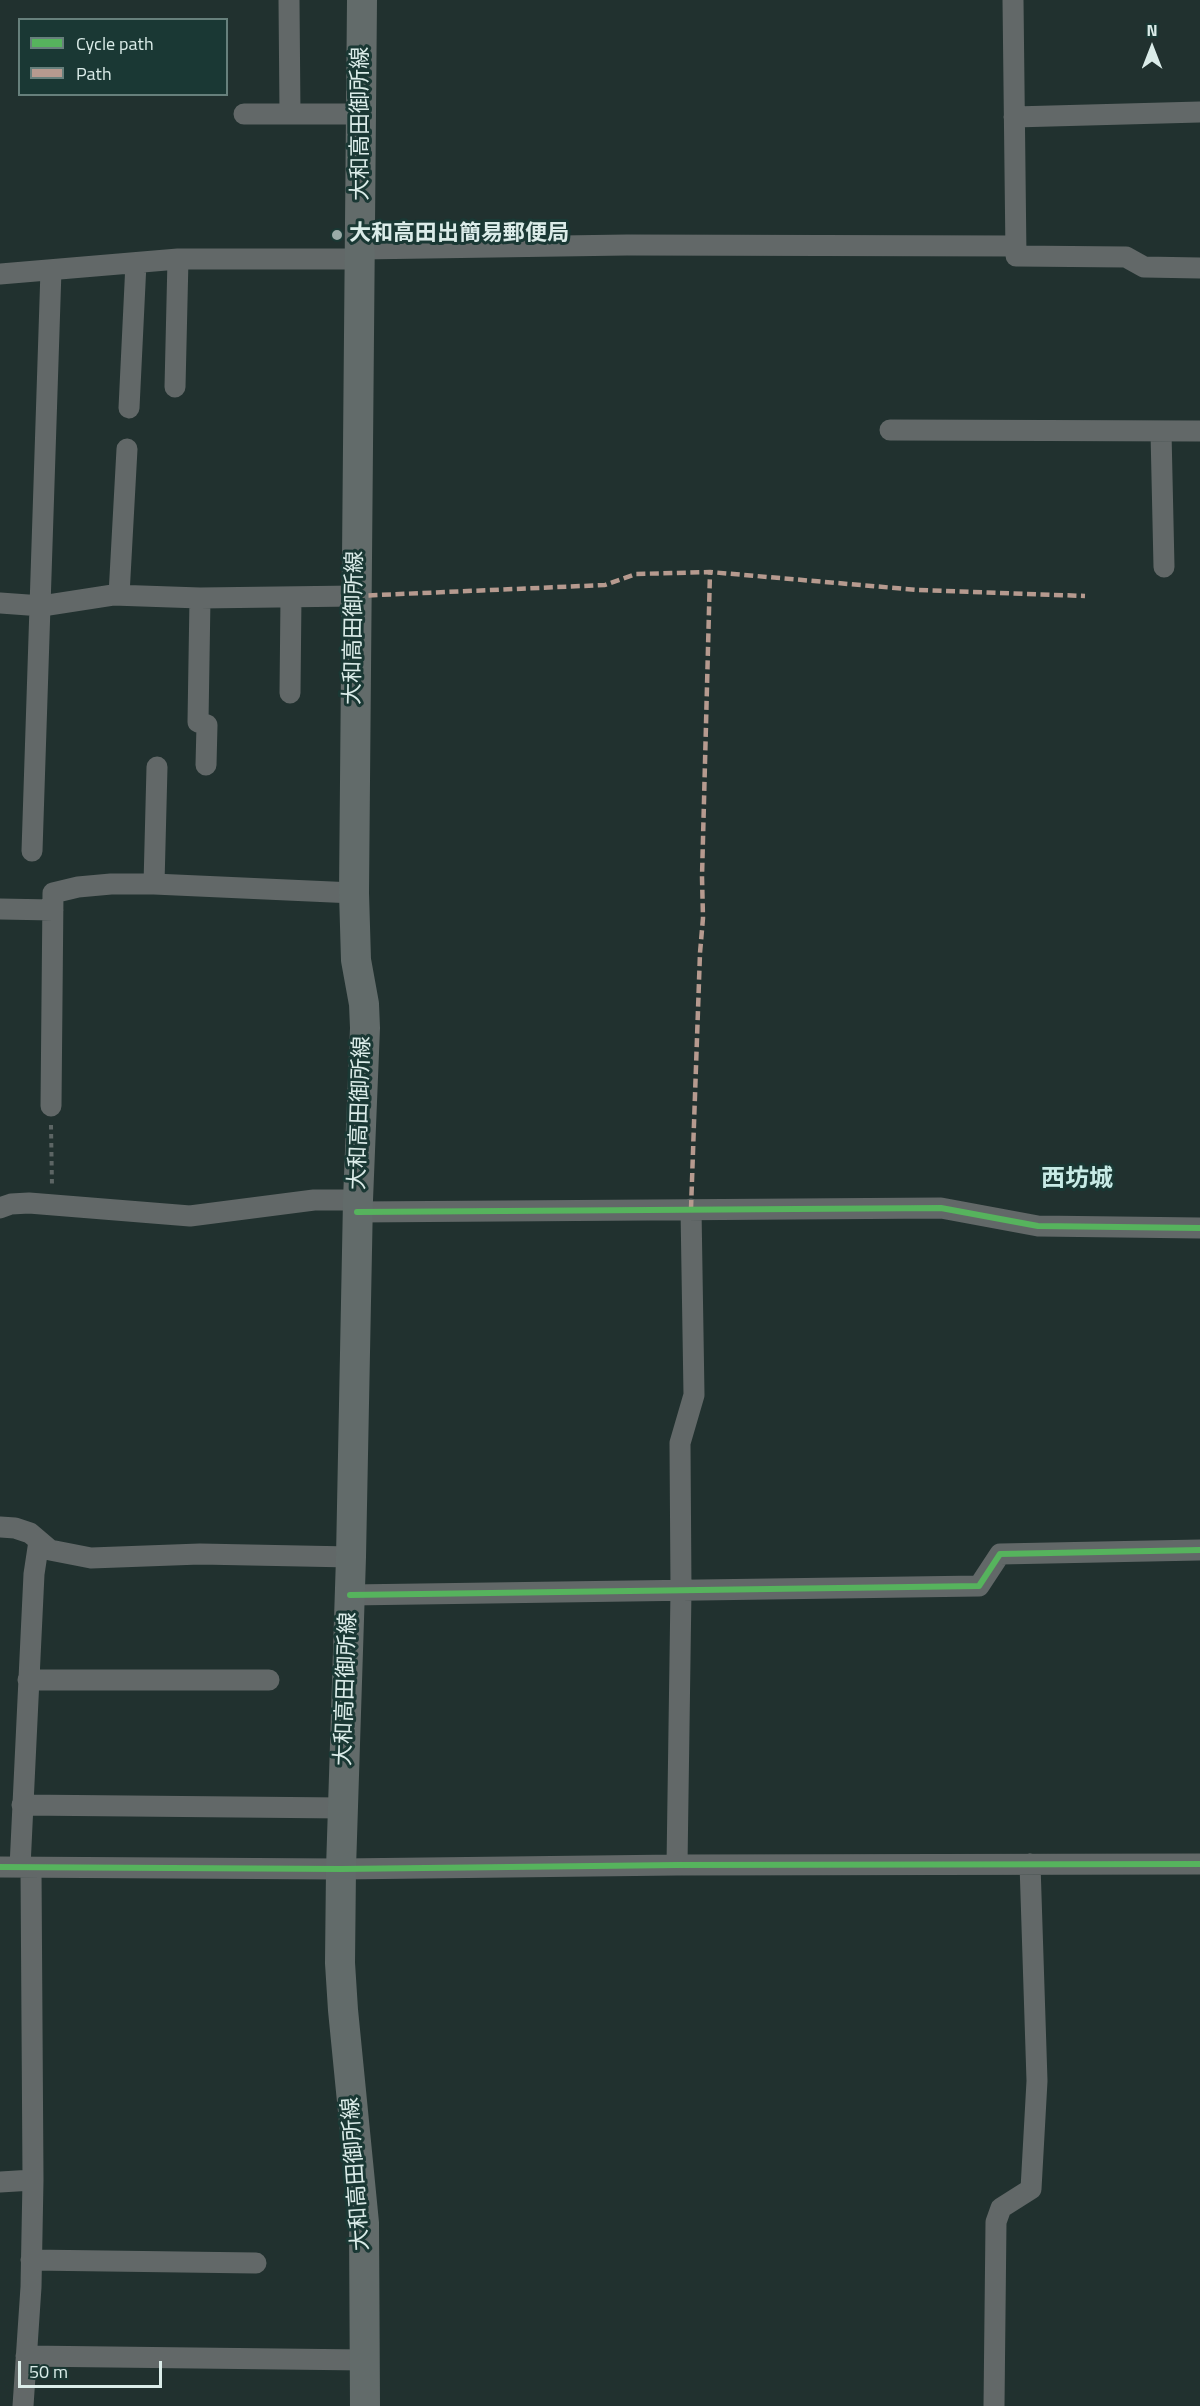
<!DOCTYPE html>
<meta charset="utf-8">
<style>
body{margin:0}
#map{position:relative;width:1200px;height:2406px;overflow:hidden;background:#21312f;font-family:"Titillium Web",sans-serif}
canvas{display:block}
.legend{position:absolute;left:18px;top:18px;width:210px;height:78px;box-sizing:border-box;background:#1a3834;border:2px solid #67807c;margin:0;padding:8px 10px;list-style:none;font-size:18px;color:#dbece9}
.legend li{display:flex;align-items:center;gap:12px;height:30px}
.legend b{width:30px;border:2px solid #67807c}
.north{position:absolute;left:1122px;top:18px;width:60px;height:60px;-webkit-text-stroke:4px #1a3834;paint-order:stroke;rotate:0deg;font-size:16px;font-weight:700;line-height:24px;text-align:center;color:#dbece9}
.north::after{content:'';display:block;margin:auto;width:21px;height:27px;background:#dbece9;clip-path:polygon(50% 0,100% 100%,50% 72%,0 100%)}
.scale{position:absolute;left:18px;top:2361px;width:144px;height:27px;box-sizing:border-box;border:3px solid #dbece9;border-top:0;padding-left:8px;font-size:18px;line-height:21px;white-space:nowrap;color:#dbece9;-webkit-text-stroke:4px #1a3834;paint-order:stroke}
</style>
<div id="map">
<canvas width="1200" height="2406"></canvas>
<ul class="legend">
<li><b style="height:8px;background:#56b35d"></b>Cycle path</li>
<li><b style="height:8px;background:#b69a8f"></b>Path</li>
</ul>
<div class="north">N</div>
<div class="scale">50 m</div>
</div>
<script>
const c = document.querySelector('canvas').getContext('2d');
c.lineJoin = 'round';
function poly(rows) {
  const path = new Path2D();
  for (const r of rows) {
    path.moveTo(r[0], r[1]);
    for (let i = 2; i < r.length; i += 2) path.lineTo(r[i], r[i + 1]);
  }
  return path;
}
function trace(path, color, width, dash) {
  c.strokeStyle = color;
  c.lineWidth = width;
  c.lineCap = dash ? 'butt' : 'round';
  c.setLineDash(dash || []);
  c.stroke(path);
}
function drawText(font, color, halo, rows, align = 'center') {
  c.font = font + ' "Titillium Web","Noto Sans JP",sans-serif';
  c.lineWidth = 6;
  c.setLineDash([]);
  c.textBaseline = 'middle';
  c.strokeStyle = halo;
  c.fillStyle = color;
  for (const [text, x, y, turn = 0] of rows) {
    c.save();
    c.translate(x, y);
    c.rotate((+turn || 0) * Math.PI / 180);
    c.textAlign = isNaN(turn) ? turn : align;
    if (halo) c.strokeText(text, 0, 0);
    c.fillText(text, 0, 0);
    c.restore();
  }
}
trace(poly([
 [51,1125,52,1186]
]), '#5c6564', 4, [4.5, 4.5]);
trace(poly([
 [289,0,290,114],
 [1013,0,1016,256,1126,257,1144,267,1200,268],
 [244,114,362,114],
 [1014,117,1200,112],
 [361,249,627,245,1016,246],
 [0,274,178,259,361,259],
 [175,387,178,259],
 [129,408,136,263],
 [890,430,1200,431],
 [1161,432,1164,567],
 [119,595,127,449],
 [200,598,198,722,207,725,206,765],
 [0,603,42,606,113,595,200,598,355,596],
 [290,693,291,597],
 [32,851,51,270],
 [154,884,157,767],
 [0,909,53,910],
 [51,1106,53,893,78,887,111,884,154,884,354,893],
 [0,1208,11,1204,29,1203,190,1216,314,1200,358,1200],
 [357,1212,941,1208,1038,1226,1200,1228],
 [0,1527,15,1528,30,1533,50,1550,91,1558,200,1554,351,1557],
 [350,1595,979,1586,1000,1554,1200,1550],
 [28,1680,269,1680],
 [22,1805,343,1808],
 [677,1865,681,1590,680,1443,694,1395,691,1209],
 [0,1867,341,1869,677,1865,1200,1864],
 [20,1867,34,1574,39,1541],
 [0,2182,33,2180],
 [31,2260,256,2263],
 [26,2356,365,2360],
 [23,2406,31,2287,33,2180,31,1868],
 [994,2406,996,2222,1001,2208,1031,2189,1037,2081,1030,1864]
]), '#626868', 21);
trace(poly([
 [362,0,354,893,356,960,364,1004,365,1028,358,1200,351,1557,341,1869,340,1963,343,2010,364,2223,365,2406]
]), '#626b6a', 30);
trace(poly([
 [355,596,605,585,636,574,710,572,918,590,1085,596],
 [691,1209,700,953,703,918,702,877,710,572]
]), '#b69a8f', 4.5, [9, 4.5]);
trace(poly([
 [357,1212,941,1208,1038,1226,1200,1228],
 [350,1595,979,1586,1000,1554,1200,1550],
 [0,1867,341,1869,677,1865,1200,1864]
]), '#56b35d', 6);
for (const [x, y, r, color] of [
 [337,235,6,"#9aaba8"]
]) {
  const dot = new Path2D();
  dot.arc(x, y, r, 0, 2 * Math.PI);
  c.fillStyle = color;
  c.fill(dot);
  trace(dot, '#1a3834', 2);
}
drawText('22px', '#dbece9', '#1a3834', [
 ["大和高田御所線",362,124,-90],
 ["大和高田御所線",355,628,-89],
 ["大和高田御所線",361,1113,-88],
 ["大和高田御所線",347,1689,-88],
 ["大和高田御所線",357,2174,-94]
]);
drawText('bold 22px', '#dbece9', '#1a3834', [
 ["大和高田出簡易郵便局",349,235]
], 'left');
drawText('bold 24px', '#c8ebe6', '#1a3834', [
 ["西坊城",1077,1180]
]);
</script>
